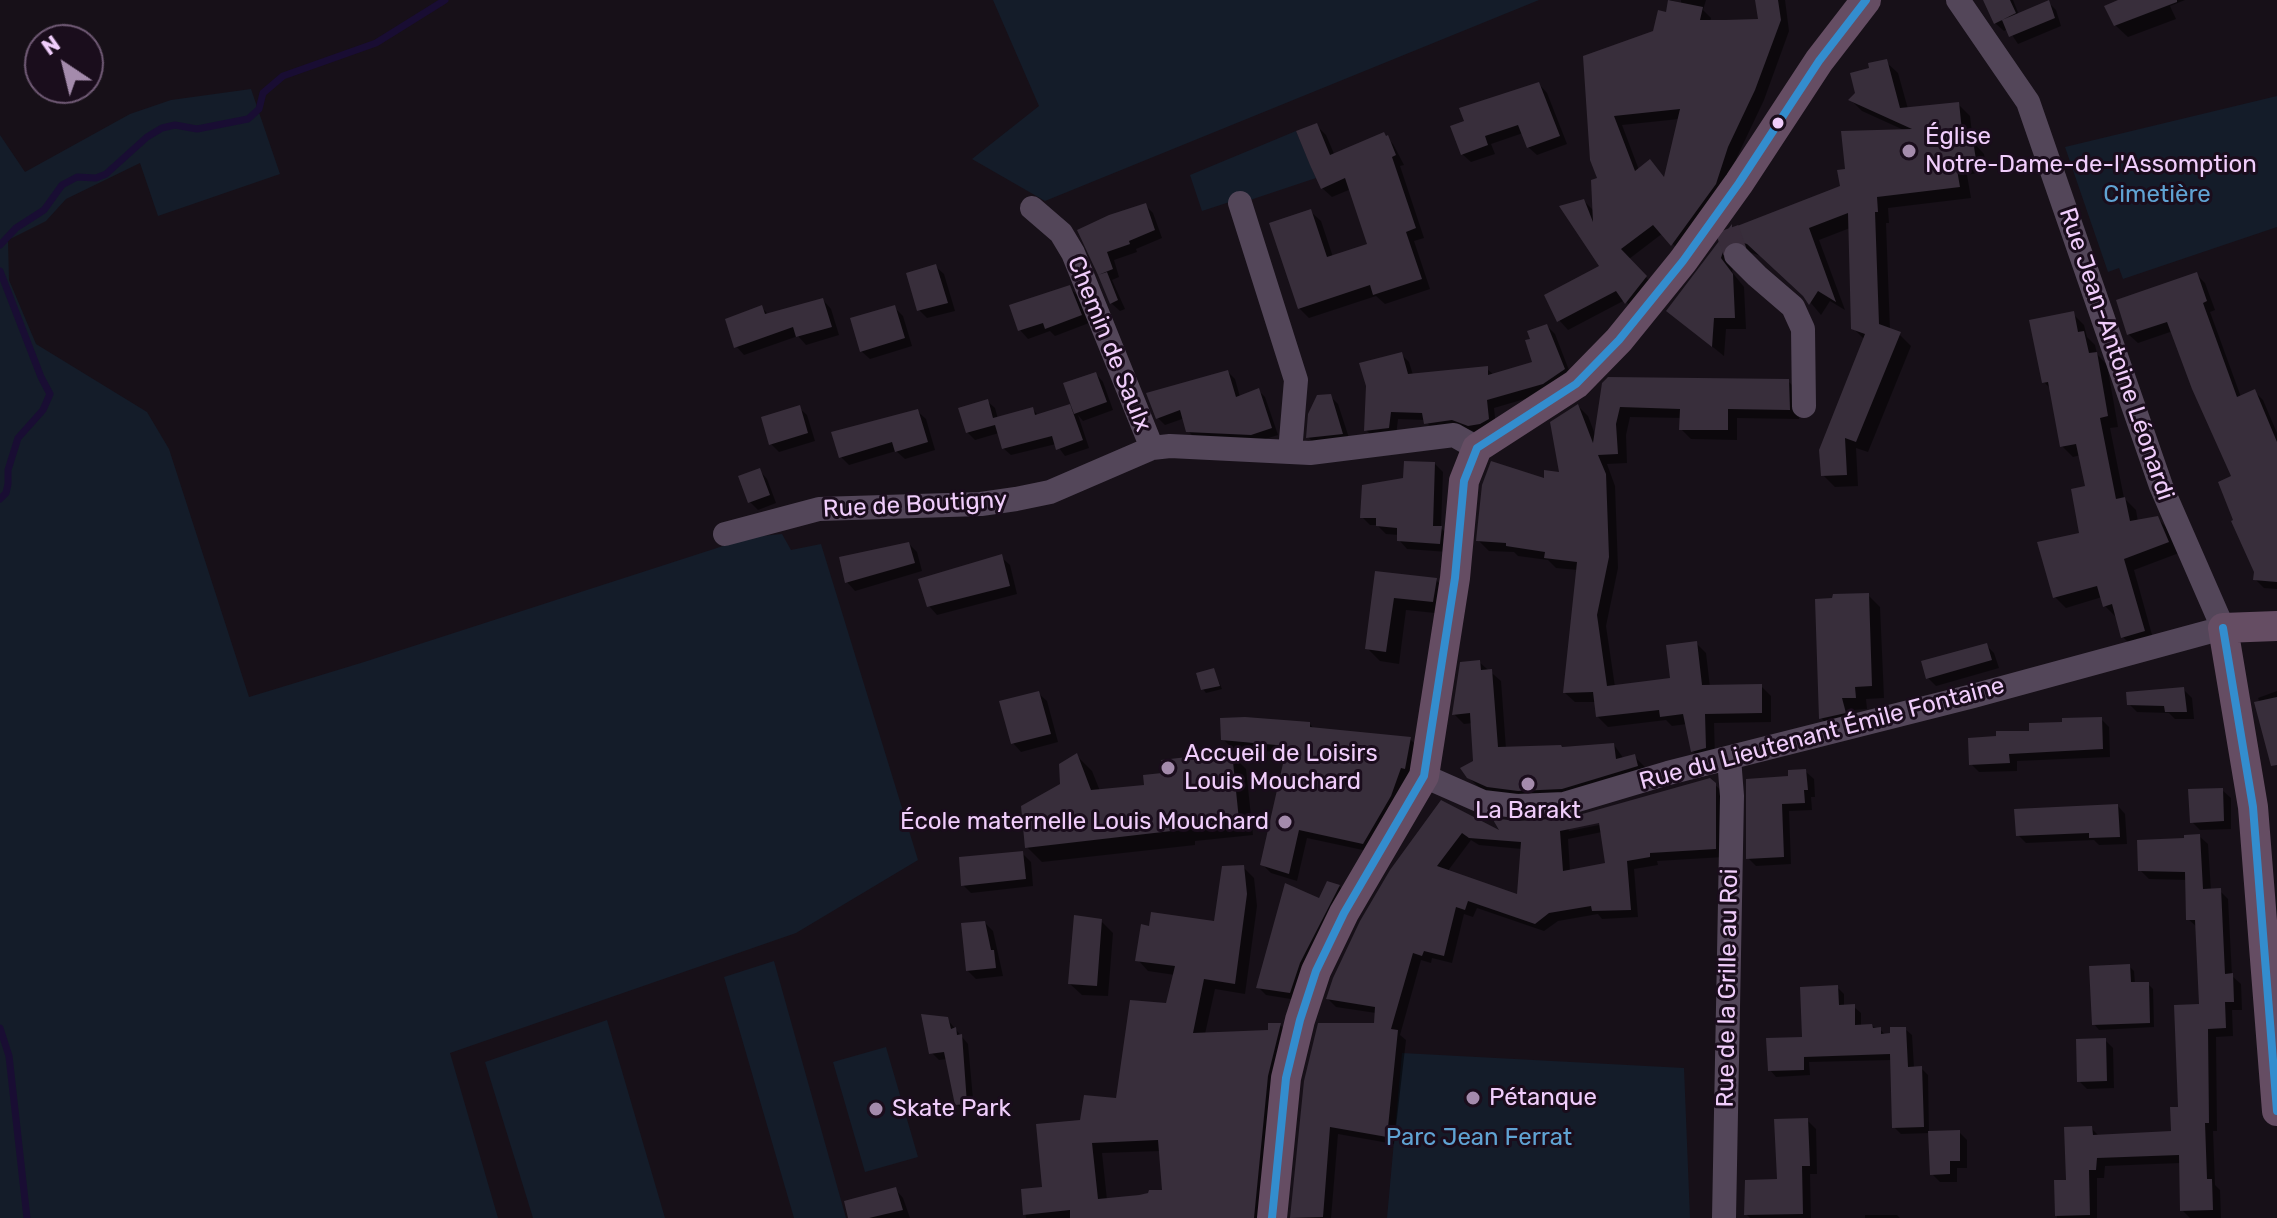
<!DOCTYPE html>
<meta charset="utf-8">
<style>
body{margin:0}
#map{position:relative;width:2277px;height:1218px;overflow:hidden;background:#171018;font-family:Rubik,sans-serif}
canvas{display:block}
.north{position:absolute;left:24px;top:24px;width:80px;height:80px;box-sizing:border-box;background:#1a0d1c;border:2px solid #705a75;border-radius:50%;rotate:325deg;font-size:22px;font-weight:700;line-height:32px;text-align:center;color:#f0cdfb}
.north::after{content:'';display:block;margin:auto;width:28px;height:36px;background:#a48bac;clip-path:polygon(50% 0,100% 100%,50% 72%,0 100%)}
</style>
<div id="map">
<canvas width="2277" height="1218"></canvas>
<div class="north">N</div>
</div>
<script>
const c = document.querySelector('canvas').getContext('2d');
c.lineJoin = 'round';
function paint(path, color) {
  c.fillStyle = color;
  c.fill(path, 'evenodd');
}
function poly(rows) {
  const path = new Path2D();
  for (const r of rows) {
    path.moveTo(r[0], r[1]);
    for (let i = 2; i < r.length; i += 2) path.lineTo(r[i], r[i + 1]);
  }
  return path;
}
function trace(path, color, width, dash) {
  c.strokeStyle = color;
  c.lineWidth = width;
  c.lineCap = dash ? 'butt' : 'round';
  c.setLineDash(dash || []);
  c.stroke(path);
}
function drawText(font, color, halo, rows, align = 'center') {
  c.font = font + ' Rubik,sans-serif';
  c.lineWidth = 6;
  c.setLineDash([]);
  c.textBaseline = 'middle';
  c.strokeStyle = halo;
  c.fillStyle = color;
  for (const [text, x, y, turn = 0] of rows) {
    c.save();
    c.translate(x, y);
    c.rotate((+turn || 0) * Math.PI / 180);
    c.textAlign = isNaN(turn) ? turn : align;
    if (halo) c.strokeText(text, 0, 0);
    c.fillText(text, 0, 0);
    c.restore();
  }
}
paint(poly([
 [993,0,1539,0,1045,201,972,159,1039,106],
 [251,89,280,174,158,216,140,163,66,199,46,221,8,240,9,280,36,344,147,412,169,449,249,697,364,662,751,537,782,534,791,550,821,544,918,860,796,933,450,1053,498,1218,0,1218,0,135,25,172,130,114,171,100],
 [2277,96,2277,227,2123,279,2119,268,2108,272,2065,147],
 [1296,131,1316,178,1250,200,1248,196,1202,211,1190,175],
 [774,961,846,1218,794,1218,724,977],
 [607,1020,665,1218,533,1218,485,1062],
 [886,1047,918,1157,865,1172,833,1062],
 [1402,1053,1684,1068,1690,1218,1387,1218]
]), '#141c29');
paint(poly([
 [1670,0,1681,3,1681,0,1706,0,1703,10,1711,18,1710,22,1760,21,1757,0,1785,0,1789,31,1764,100,1737,157,1725,194,1682,254,1663,233,1629,259,1655,287,1635,312,1625,300,1568,330,1559,320,1602,267,1584,201,1595,212,1599,180,1592,160,1655,33,1667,14],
 [1679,119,1666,180,1639,170,1622,125],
 [1985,0,2013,0,2019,15,2048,2,2056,10,2061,26,2018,44,2008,29,2004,31,1995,23],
 [2118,0,2185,0,2170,6,2176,19,2128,37,2115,25],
 [1886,62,1898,73,1908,109,1958,104,1970,116,1973,142,1984,154,1987,171,1967,175,1971,198,1888,208,1889,223,1886,223,1890,330,1899,334,1911,346,1868,452,1856,448,1858,486,1835,487,1823,475,1865,340,1853,328,1850,228,1819,240,1845,310,1830,301,1821,315,1806,297,1761,256,1746,251,1736,257,1732,272,1744,287,1746,329,1726,329,1724,356,1668,311,1732,227,1735,229,1843,187,1847,171,1906,131,1862,111,1851,100],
 [1539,84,1547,93,1567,144,1537,155,1528,147,1523,133,1491,144,1495,154,1471,162,1462,154],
 [1316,125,1326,135,1335,156,1383,134,1393,144,1404,165,1400,166,1424,238,1414,241,1430,289,1385,304,1376,296,1309,318,1299,308,1311,212,1321,221,1333,257,1370,245,1351,189,1332,197,1322,188],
 [1145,205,1153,213,1162,238,1136,249,1137,252,1114,260,1119,277,1112,280,1125,309,1120,311,1111,303,1102,276,1079,231],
 [935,266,944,274,955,311,927,318,919,310],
 [2196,274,2205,283,2215,310,2210,312,2241,397,2254,391,2263,400,2277,433,2277,589,2264,588,2255,579,2256,571,2234,477,2173,331,2138,343,2128,334],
 [1069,287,1078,296,1089,323,1055,336,1050,331,1028,339,1020,330],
 [823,300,831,309,839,335,806,345,798,336,744,355,736,346,762,308,769,315],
 [894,307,903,316,912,346,870,359,861,351],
 [2073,314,2084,325,2087,337,2095,345,2097,354,2107,365,2118,427,2110,428,2124,498,2136,510,2138,522,2157,518,2168,529,2179,553,2134,570,2154,642,2134,648,2123,637,2115,616,2105,606,2102,597,2066,608,2055,597,2081,534,2088,488,2081,455,2073,457,2062,446,2051,389,2044,382],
 [1547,326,1555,334,1572,378,1552,391,1494,408,1496,427,1478,433,1462,427,1434,431,1425,420,1398,419,1396,436,1374,438,1366,430,1401,354,1409,362,1413,375,1487,369,1494,375,1535,363],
 [1228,372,1235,379,1240,397,1258,390,1265,397,1278,435,1259,441,1195,438,1188,431,1185,418,1165,425,1158,418],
 [1096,374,1103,382,1113,410,1083,421,1078,415,1089,448,1065,456,1056,444,1011,455,1003,448,999,433,975,440,967,432,987,401,995,408,998,419,1032,409,1039,416,1070,406,1075,412],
 [1788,381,1798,391,1799,419,1737,418,1737,440,1691,439,1681,429,1682,418,1630,417,1626,435,1627,463,1607,464,1615,486,1618,568,1606,626,1615,687,1672,679,1696,643,1706,653,1710,687,1761,686,1771,696,1771,722,1714,723,1715,758,1703,761,1693,751,1687,724,1672,726,1666,720,1608,727,1598,717,1596,702,1575,702,1565,693,1578,570,1556,568,1548,560,1518,556,1514,552,1489,551,1479,541,1546,481,1562,474,1578,406,1588,416,1596,437,1604,384],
 [1330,396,1338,404,1350,441,1316,445,1308,437],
 [799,408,807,415,815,441,779,452,771,444],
 [917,411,926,419,935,450,905,459,896,451,849,465,841,457,834,433],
 [1435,464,1443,472,1441,528,1449,536,1448,552,1407,549,1399,540,1399,535,1386,534,1377,525,1370,525,1362,517,1405,480],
 [759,470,767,479,776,503,758,510,750,502],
 [909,544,917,552,922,571,855,591,847,582],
 [1001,557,1010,565,1017,594,937,615,929,606],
 [1377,573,1436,580,1449,593,1445,614,1406,610,1399,664,1380,661,1367,648],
 [1868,595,1880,607,1884,698,1866,699,1867,709,1853,710,1857,724,1833,730,1821,718],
 [1986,645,1994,653,1999,668,1936,686,1928,678],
 [1479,662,1501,681,1506,749,1614,745,1624,759,1634,756,1645,767,1647,776,1573,799,1499,797,1480,788,1468,777,1475,763,1473,723,1464,724,1454,714],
 [1214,670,1222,689,1206,693,1203,689],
 [2184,690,2192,698,2194,719,2175,719,2169,713,2137,712,2129,704],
 [2277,691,2277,738,2258,698],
 [1038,693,1047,701,1058,742,1021,752,1013,743],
 [2101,719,2109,727,2110,757,2017,761,2017,771,1979,772,1971,764,1998,738],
 [1310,724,1314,729,1410,739,1419,748,1413,776,1372,852,1307,838,1297,881,1271,873,1262,864,1287,753,1232,748,1223,739],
 [1231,754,1246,769,1253,835,1195,841,1195,845,1042,862,1027,847,1077,756,1092,771,1100,791,1146,787],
 [1805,771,1814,779,1815,797,1811,797,1812,810,1789,811,1791,864,1756,866,1748,858,1790,777],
 [1715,785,1724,793,1724,857,1657,861,1658,865,1634,869,1638,917,1602,919,1598,914,1558,921,1544,931,1477,908,1473,917,1464,914,1452,963,1432,958,1431,963,1421,960,1400,1035,1406,1040,1394,1144,1338,1134,1331,1218,1292,1218,1306,1081,1375,1025,1376,1013,1336,1007,1328,999,1442,802,1505,835,1517,823,1565,821],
 [1608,819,1609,823,1569,831,1568,828],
 [1602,832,1607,865,1570,871,1568,839],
 [1471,840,1479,845,1522,849,1519,896,1447,872],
 [2222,790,2231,798,2231,829,2200,830,2192,822],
 [2118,806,2125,814,2127,844,2099,845,2094,840,2026,843,2018,835],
 [2199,836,2208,844,2211,891,2220,891,2228,899,2232,976,2241,984,2242,1010,2232,1010,2233,1036,2216,1037,2217,1131,2213,1131,2215,1185,2220,1190,2221,1218,2190,1218,2182,1210,2181,1163,2105,1166,2104,1178,2097,1178,2097,1218,2057,1218,2056,1182,2068,1182,2091,1128,2100,1137,2173,1133,2202,1005,2198,928,2188,919,2187,880,2149,879,2140,870,2186,840],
 [1022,853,1031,862,1033,886,971,893,963,885],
 [1243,867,1254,878,1257,906,1245,994,1215,989,1205,1034,1269,1032,1280,1025,1291,1035,1265,1218,1026,1218,1023,1191,1044,1189,1082,1122,1117,1101,1168,1005,1175,975,1148,971,1138,960,1216,923],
 [1161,1151,1164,1191,1107,1200,1102,1153],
 [1339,886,1346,894,1297,1000,1266,995,1258,987],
 [1101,921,1113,933,1108,996,1082,995,1070,984],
 [985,923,993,931,1003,976,976,979,967,970],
 [2129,966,2134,971,2135,984,2148,984,2153,989,2154,1027,2099,1030,2094,1024],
 [1837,987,1844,994,1844,1007,1854,1007,1861,1013,1861,1027,1872,1026,1880,1029,1886,1036,1905,1029,1912,1035,1914,1068,1921,1068,1928,1075,1929,1133,1959,1132,1967,1140,1967,1168,1957,1168,1957,1182,1940,1182,1932,1174,1930,1133,1901,1134,1894,1127,1892,1060,1809,1062,1810,1075,1776,1077,1770,1070,1804,1039],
 [947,1019,968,1044,974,1110,964,1112,957,1104,948,1059,939,1060,931,1052],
 [2105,1040,2113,1048,2114,1088,2087,1089,2079,1081],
 [1807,1120,1816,1129,1817,1174,1810,1174,1811,1218,1750,1218,1746,1214,1779,1181],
 [895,1189,903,1198,910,1218,850,1218],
 [1865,1215,1897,1215,1900,1218,1865,1218]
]), '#0007');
trace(poly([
 [0,245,16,228,44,210,62,185,77,177,96,178,106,174,147,137,162,128,175,125,197,129,248,119,259,109,263,93,283,76,376,43,445,0],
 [0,271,41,377,50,394,43,410,18,438,8,470,8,484,6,493,0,499],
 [0,1028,9,1056,27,1218]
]), '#190d33', 7);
paint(poly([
 [1668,0,1703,7,1700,20,1725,20,1758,19,1755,0,1778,0,1781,20,1755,90,1728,147,1716,184,1671,246,1653,225,1621,249,1647,276,1625,304,1616,291,1557,322,1544,295,1599,266,1559,206,1584,199,1593,222,1591,180,1597,178,1590,160,1583,56,1653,31,1658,10,1666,12],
 [1680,109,1664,177,1650,159,1635,171,1614,116],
 [1983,0,2010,0,2016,13,1994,24],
 [2049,0,2055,18,2009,37,2002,20],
 [2118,0,2177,0,2177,2,2114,26,2104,6],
 [1887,59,1900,108,1959,102,1963,141,1973,140,1976,160,1956,164,1960,187,1877,197,1878,212,1875,212,1879,324,1901,332,1856,442,1845,438,1847,475,1821,476,1819,450,1865,334,1851,329,1848,213,1809,228,1836,302,1818,291,1809,305,1803,296,1747,244,1733,240,1725,245,1721,258,1733,274,1735,318,1714,318,1712,347,1666,311,1732,224,1732,228,1840,186,1837,170,1845,169,1841,131,1912,129,1848,100,1855,93,1850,73,1869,68,1868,63],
 [1539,82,1560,136,1527,148,1518,125,1485,136,1488,145,1461,155,1450,126,1464,121,1459,108],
 [1317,123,1330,155,1384,132,1386,136,1388,135,1396,155,1392,157,1416,228,1406,232,1422,279,1373,295,1370,285,1298,309,1269,223,1311,209,1327,257,1367,244,1345,178,1321,189,1310,165,1296,131],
 [1146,203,1155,230,1129,241,1130,244,1107,252,1113,269,1098,275,1077,230,1109,215],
 [936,264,948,303,917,311,906,273],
 [1107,272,1118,300,1110,304,1098,275],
 [2197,272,2207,301,2203,303,2237,397,2255,389,2277,442,2277,582,2253,580,2254,572,2231,521,2233,520,2218,482,2231,476,2192,389,2167,322,2127,335,2116,300],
 [1070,285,1082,315,1045,329,1043,323,1018,331,1009,305],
 [823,298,832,327,796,337,793,327,734,348,725,319,762,305,765,314],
 [895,305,905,338,860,352,850,318],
 [2074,311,2078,332,2084,331,2089,353,2097,352,2108,416,2100,418,2116,499,2125,497,2130,521,2158,516,2169,542,2124,559,2145,631,2121,638,2112,604,2103,607,2097,586,2053,598,2037,542,2079,533,2071,489,2085,486,2076,444,2060,447,2048,382,2042,383,2029,320],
 [1547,324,1565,369,1543,384,1487,400,1489,419,1480,424,1468,426,1452,420,1424,424,1422,413,1391,412,1389,428,1364,431,1366,386,1359,363,1402,352,1408,374,1488,366,1488,375,1532,362,1525,340,1530,339,1527,331],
 [1228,370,1236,397,1259,388,1272,428,1251,435,1186,432,1180,410,1156,419,1146,393],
 [1096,372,1107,402,1074,414,1063,383],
 [1608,377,1789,379,1790,410,1728,409,1728,430,1679,430,1680,409,1620,407,1616,424,1618,454,1598,455,1606,474,1609,557,1597,615,1607,686,1670,678,1666,645,1697,641,1702,685,1762,684,1762,713,1705,714,1706,748,1691,752,1683,714,1660,717,1659,710,1596,717,1593,692,1563,693,1577,562,1544,558,1545,552,1506,546,1506,543,1476,541,1482,485,1491,461,1544,478,1544,470,1559,472,1550,422,1578,404,1593,443,1602,383],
 [1331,394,1343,434,1306,438,1308,414,1317,395],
 [988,399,993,418,1033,407,1035,415,1070,404,1083,440,1056,450,1052,436,1002,449,995,425,966,433,958,408],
 [800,405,808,433,769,445,761,417],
 [918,409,928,442,895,452,892,442,839,458,831,432],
 [1404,461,1435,462,1433,526,1442,526,1440,544,1397,541,1397,528,1376,526,1376,518,1360,518,1362,485,1403,478],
 [760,468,770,495,748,503,738,476],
 [909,542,915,563,845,583,839,557],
 [1002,554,1010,586,927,607,918,579],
 [1375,571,1437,578,1433,602,1394,598,1386,652,1365,649],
 [1869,593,1872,686,1855,687,1856,698,1842,698,1846,713,1819,719,1815,599,1832,598,1833,594],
 [1987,643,1992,660,1926,679,1921,661],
 [1480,660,1481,670,1492,669,1498,747,1561,745,1562,747,1614,743,1616,759,1635,754,1638,766,1562,789,1518,791,1487,787,1467,778,1460,768,1473,761,1470,713,1452,715,1460,662],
 [1214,668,1220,686,1201,690,1196,673],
 [2184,687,2187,712,2165,712,2164,706,2127,705,2126,692],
 [1039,691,1051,734,1011,744,999,701],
 [2277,697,2277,765,2271,766,2254,702],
 [1245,717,1310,722,1310,727,1411,737,1405,769,1401,768,1391,796,1363,844,1299,830,1289,874,1260,865,1287,746,1221,740,1220,718],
 [2102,717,2103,749,2009,754,2010,763,1969,765,1968,738,1996,736,1996,731,2029,731,2029,723,2062,722,2062,718],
 [1232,752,1239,820,1180,826,1180,830,1025,848,1021,806,1060,784,1059,764,1077,753,1091,790,1144,785,1143,775,1162,773,1161,760],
 [1806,769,1808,790,1804,790,1805,803,1782,804,1784,857,1746,859,1746,779,1788,776,1788,770],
 [1710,778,1716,783,1716,849,1650,853,1650,857,1627,861,1631,910,1592,911,1591,906,1549,913,1535,924,1468,901,1465,910,1456,907,1444,956,1424,951,1422,956,1413,953,1391,1029,1398,1030,1387,1137,1330,1127,1323,1217,1290,1218,1304,1081,1318,1023,1374,1023,1375,1007,1326,999,1333,978,1360,921,1390,870,1441,800,1499,830,1492,818,1517,821,1568,818],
 [1599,823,1605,863,1563,871,1560,831],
 [1462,833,1469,838,1521,842,1517,894,1437,866],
 [2223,788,2224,821,2190,823,2188,789],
 [2118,804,2120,837,2089,838,2089,833,2016,836,2014,809],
 [2200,834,2203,889,2221,888,2225,974,2233,973,2234,1002,2225,1002,2226,1028,2208,1029,2209,1123,2205,1123,2207,1179,2212,1179,2213,1210,2180,1211,2179,1155,2097,1158,2096,1170,2089,1170,2090,1215,2055,1216,2054,1180,2066,1180,2064,1127,2092,1126,2093,1135,2171,1131,2170,1107,2178,1107,2174,1005,2199,1004,2195,920,2186,920,2185,872,2138,871,2137,840,2184,838,2184,835],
 [1023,851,1026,879,961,886,959,857],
 [1244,865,1247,894,1235,984,1204,979,1193,1033,1268,1030,1268,1023,1281,1023,1268,1076,1254,1218,1070,1218,1070,1210,1023,1215,1021,1189,1042,1187,1036,1124,1080,1120,1084,1095,1116,1098,1130,1000,1166,1003,1175,966,1135,961,1141,924,1149,926,1151,912,1214,921,1222,866],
 [1158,1140,1162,1190,1149,1190,1148,1193,1139,1195,1098,1199,1092,1143],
 [1327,881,1340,885,1300,963,1290,993,1256,988,1285,883,1319,898],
 [1074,915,1102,919,1097,986,1068,984],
 [985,921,991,950,994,950,996,968,966,971,961,923],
 [2130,964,2131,982,2149,982,2150,1023,2092,1025,2089,966],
 [1838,985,1839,1005,1855,1004,1855,1025,1872,1024,1873,1028,1881,1027,1881,1034,1890,1033,1890,1027,1906,1027,1908,1067,1922,1066,1924,1127,1892,1128,1890,1054,1804,1057,1804,1070,1768,1071,1766,1038,1802,1037,1800,987],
 [921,1014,948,1017,951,1029,956,1027,957,1035,962,1034,967,1104,955,1105,944,1052,929,1054],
 [2106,1038,2107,1081,2077,1082,2076,1039],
 [1808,1118,1810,1166,1802,1166,1803,1214,1744,1215,1745,1180,1777,1179,1774,1119],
 [1960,1130,1960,1161,1950,1161,1950,1174,1930,1175,1928,1131],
 [896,1187,903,1210,869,1218,848,1218,844,1201]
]), '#382e3b');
trace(poly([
 [1727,229,1736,255]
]), '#382c3a', 24, [24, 12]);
trace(poly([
 [1240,203,1296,380,1290,452],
 [1032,208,1061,233,1073,253,1152,448],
 [1736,255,1757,276,1793,307,1803,329,1804,406],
 [725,534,819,509,981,504,1016,499,1050,492,1152,448,1170,446,1310,453,1454,435,1477,448],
 [1424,776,1483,802,1517,806,1564,804,1668,773,1973,696,2223,628,2161,486,2028,102,1958,0],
 [1724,1218,1732,796,1729,758]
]), '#534659', 24);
trace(poly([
 [2277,626,2223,628,2253,807,2277,1111],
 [1272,1218,1286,1078,1300,1020,1316,971,1344,913,1424,776,1455,578,1464,481,1477,448,1576,384,1619,340,1683,261,1739,183,1819,61,1866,0]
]), '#654d63', 30);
trace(poly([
 [2223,628,2253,807,2277,1111],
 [1272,1218,1286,1078,1300,1020,1316,971,1344,913,1424,776,1455,578,1464,481,1477,448,1576,384,1619,340,1683,261,1739,183,1819,61,1866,0]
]), '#338dce', 8);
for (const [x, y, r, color] of [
 [1778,123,7,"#f0cdfb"],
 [1909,151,8,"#a48bac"],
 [1168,768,8,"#a48bac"],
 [1528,784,8,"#a48bac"],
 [1285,822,8,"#a48bac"],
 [1473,1098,8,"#a48bac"],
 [876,1109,8,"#a48bac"]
]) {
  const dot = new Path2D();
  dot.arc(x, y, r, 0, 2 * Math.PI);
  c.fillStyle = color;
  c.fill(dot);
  trace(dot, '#1a0d1c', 3);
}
drawText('24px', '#f0cdfb', '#1a0d1c', [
 ["Église",1925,137],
 ["Notre-Dame-de-l'Assomption",1925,165],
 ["Accueil de Loisirs",1184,754],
 ["Louis Mouchard",1184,782],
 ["La Barakt",1528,811,"center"],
 ["École maternelle Louis Mouchard",1269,822,"right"],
 ["Pétanque",1489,1098],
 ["Skate Park",892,1109]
], 'left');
drawText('24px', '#60a3d3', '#1a0d1c', [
 ["Cimetière",2157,195],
 ["Parc Jean Ferrat",1479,1138]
]);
drawText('24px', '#f0cdfb', '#1a0d1c', [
 ["Chemin de Saulx",1109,344,68],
 ["Rue Jean-Antoine Léonardi",2116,354,71],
 ["Rue de Boutigny",915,505,-3],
 ["Rue du Lieutenant Émile Fontaine",1822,734,-15],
 ["Rue de la Grille au Roi",1728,988,-89]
]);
</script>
